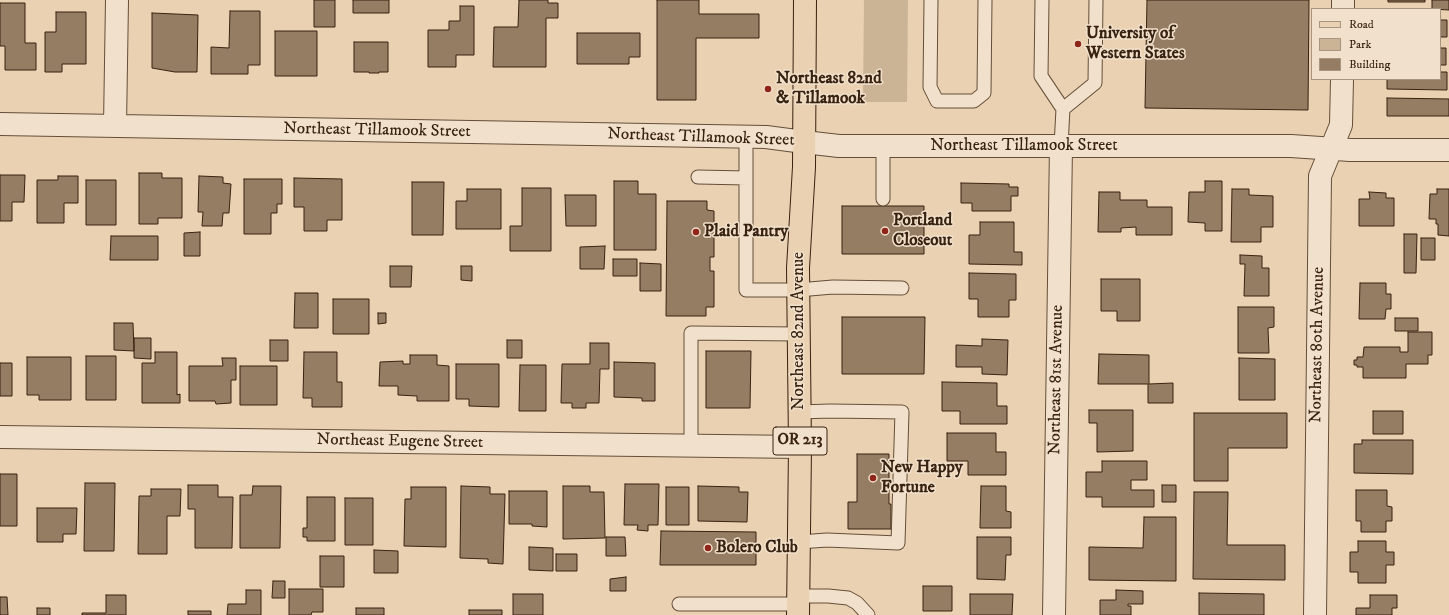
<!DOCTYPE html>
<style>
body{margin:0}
#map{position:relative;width:1449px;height:615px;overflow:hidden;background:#e9d1b1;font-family:"IM FELL DW Pica",serif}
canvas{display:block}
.legend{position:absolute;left:1311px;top:8px;width:130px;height:72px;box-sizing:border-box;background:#f1e1cc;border:1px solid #a79581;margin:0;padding:5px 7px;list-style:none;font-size:12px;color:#392211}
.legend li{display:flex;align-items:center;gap:8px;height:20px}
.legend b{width:20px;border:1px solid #a79581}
</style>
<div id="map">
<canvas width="1449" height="615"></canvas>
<ul class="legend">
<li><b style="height:5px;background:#e9d1b1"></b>Road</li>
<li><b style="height:11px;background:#cbb396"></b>Park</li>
<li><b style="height:11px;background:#957d64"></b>Building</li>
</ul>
</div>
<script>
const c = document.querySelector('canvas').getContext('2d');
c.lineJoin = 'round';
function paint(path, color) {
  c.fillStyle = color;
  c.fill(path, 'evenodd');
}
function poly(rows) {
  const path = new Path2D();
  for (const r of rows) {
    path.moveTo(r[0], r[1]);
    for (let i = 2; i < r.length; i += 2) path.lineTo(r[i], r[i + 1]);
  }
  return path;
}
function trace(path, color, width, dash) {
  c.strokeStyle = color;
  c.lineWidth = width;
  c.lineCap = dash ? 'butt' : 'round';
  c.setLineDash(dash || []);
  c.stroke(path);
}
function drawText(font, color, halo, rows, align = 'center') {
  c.font = font + ' "IM FELL DW Pica",serif';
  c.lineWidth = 3;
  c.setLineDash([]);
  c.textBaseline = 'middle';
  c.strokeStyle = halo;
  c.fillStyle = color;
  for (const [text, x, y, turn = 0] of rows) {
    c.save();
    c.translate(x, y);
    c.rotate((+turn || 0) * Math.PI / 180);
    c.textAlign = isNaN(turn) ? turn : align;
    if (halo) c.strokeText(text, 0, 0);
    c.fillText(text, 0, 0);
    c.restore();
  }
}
paint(poly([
 [864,0,908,0,907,102,863,102]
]), '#cbb396');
const building = poly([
 [314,0,335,0,335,27,314,27,314,0],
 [353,0,389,0,389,13,353,13,353,0],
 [519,0,548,0,548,3,558,3,558,18,546,18,546,67,493,67,494,27,518,27,519,0],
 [657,0,699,0,699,14,759,14,759,38,696,38,696,100,657,100,657,0],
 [1147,0,1309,0,1308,110,1145,108,1147,0],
 [1388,0,1425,0,1425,2,1388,2,1388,0],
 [1432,0,1449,0,1449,10,1432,9,1432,0],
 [0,3,25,3,25,43,36,43,36,70,5,70,5,46,0,46,0,3],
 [460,6,474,6,474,55,456,55,456,67,428,67,428,30,449,30,449,21,460,21,460,6],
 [230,11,260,11,260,65,248,65,248,74,211,74,211,47,229,48,230,11],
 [56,12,86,12,86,64,62,64,62,72,45,72,45,32,56,32,56,12],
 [152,13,198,15,197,72,175,72,152,68,152,13],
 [1440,20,1447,20,1447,37,1440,37,1440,20],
 [275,31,317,31,317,76,275,76,275,31],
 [577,33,640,33,640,57,629,57,629,64,577,64,577,33],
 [354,42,388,42,388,72,379,72,379,73,369,73,369,72,354,72,354,42],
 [1440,48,1446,48,1446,65,1440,65,1440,48],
 [1440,72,1447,72,1447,90,1387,89,1387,79,1440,79,1440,72],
 [1387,98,1449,99,1449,116,1387,116,1387,98],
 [139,173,162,173,162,178,182,178,182,218,158,218,158,224,139,224,139,173],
 [0,175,25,175,24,202,12,202,12,221,0,221,0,175],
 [58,176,78,176,78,203,64,203,64,223,37,223,37,180,58,180,58,176],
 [199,176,223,177,223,183,231,184,229,213,223,213,222,226,202,226,203,212,198,212,199,176],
 [294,178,342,179,342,220,327,220,327,231,304,231,304,207,294,207,294,178],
 [244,179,282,179,282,204,277,204,277,213,271,213,271,234,244,234,244,179],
 [86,180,116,180,116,225,86,225,86,180],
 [614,181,638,181,638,194,656,194,656,250,614,250,614,181],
 [1205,181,1222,181,1222,231,1205,231,1205,223,1188,222,1189,192,1205,192,1205,181],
 [412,182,444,182,443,235,412,235,412,182],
 [961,183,1009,184,1009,187,1018,187,1018,196,1011,196,1011,211,972,211,972,203,961,203,961,183],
 [522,188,551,188,551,251,510,251,510,226,522,226,522,188],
 [467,189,501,189,501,229,456,229,456,201,467,201,467,189],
 [1232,189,1249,189,1249,195,1273,196,1273,227,1261,227,1261,242,1231,242,1232,189],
 [1437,189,1449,189,1449,236,1438,235,1438,224,1436,224,1436,219,1429,219,1430,194,1437,194,1437,189],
 [1099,192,1120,192,1120,200,1147,200,1147,207,1172,207,1172,235,1136,235,1136,227,1121,228,1121,232,1098,232,1099,192],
 [1369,192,1386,193,1386,198,1394,198,1394,226,1359,226,1359,199,1370,199,1369,192],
 [565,195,596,195,596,226,566,226,565,195],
 [667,201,707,201,707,210,714,211,714,257,710,257,710,271,714,271,714,307,706,307,706,316,666,316,667,201],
 [842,206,924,206,924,254,842,254,842,206],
 [980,222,1014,222,1014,252,1022,252,1022,265,969,264,969,235,980,235,980,222],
 [200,232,200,256,184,256,184,233,200,232],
 [1404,234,1417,234,1416,273,1404,273,1404,234],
 [111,236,158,236,158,260,110,260,111,236],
 [1421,238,1435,238,1435,260,1421,260,1421,238],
 [605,246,604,269,580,269,580,247,605,246],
 [1240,255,1262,256,1262,268,1269,268,1269,296,1244,296,1245,264,1240,264,1240,255],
 [613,259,637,259,637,276,613,276,613,259],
 [640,263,661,264,661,291,640,291,640,263],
 [390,266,412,266,411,287,390,287,390,266],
 [461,266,472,266,472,281,461,280,461,266],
 [969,273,1016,274,1016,300,1009,300,1009,317,978,317,978,299,969,299,969,273],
 [1101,279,1140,279,1140,321,1117,321,1117,311,1101,311,1101,279],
 [1360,283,1386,283,1386,294,1391,294,1391,309,1386,309,1385,319,1359,319,1360,283],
 [295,293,318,293,318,328,294,328,295,293],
 [333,299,369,299,369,334,333,334,333,299],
 [1238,307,1274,307,1274,327,1268,328,1269,353,1238,353,1238,307],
 [378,313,386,313,386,323,378,324,378,313],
 [842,317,925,317,924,374,842,374,842,317],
 [1395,318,1418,318,1418,331,1395,331,1395,318],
 [114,323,133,323,134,351,114,350,114,323],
 [1408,332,1432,332,1432,355,1428,355,1428,364,1406,364,1406,378,1363,378,1363,367,1357,367,1357,365,1354,365,1354,360,1357,360,1357,357,1363,357,1364,347,1400,347,1400,352,1408,352,1408,332],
 [134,338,151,338,151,359,134,358,134,338],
 [982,339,1008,340,1007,375,982,374,982,367,956,367,956,345,982,346,982,339],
 [270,340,288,340,288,361,270,361,270,340],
 [507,340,522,340,522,358,507,358,507,340],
 [590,343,609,343,609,369,600,369,599,403,586,403,586,408,572,408,572,403,561,403,562,364,590,364,590,343],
 [706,351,751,351,750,408,706,408,706,351],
 [155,352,177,352,177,395,180,394,180,403,142,403,142,363,155,363,155,352],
 [304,352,337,352,337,382,342,382,342,407,312,407,312,398,303,398,304,352],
 [1099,354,1149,355,1149,384,1173,383,1173,403,1148,403,1148,384,1098,384,1099,354],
 [410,355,437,355,437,365,449,366,449,401,417,401,417,396,398,395,398,386,379,386,380,362,403,361,403,364,410,364,410,355],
 [86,356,116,356,116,400,86,400,86,356],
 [27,357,71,357,71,400,39,400,39,395,27,395,27,357],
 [222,358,236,358,236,380,231,380,231,403,216,404,215,401,189,401,189,366,223,366,222,358],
 [1239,358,1275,359,1275,400,1239,400,1239,358],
 [614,362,655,363,655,401,642,401,642,398,614,397,614,362],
 [0,363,12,363,12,396,0,396,0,363],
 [456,364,499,364,499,407,469,406,469,399,456,399,456,364],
 [520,365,546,365,546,411,519,411,520,365],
 [240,366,277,366,277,405,240,405,240,366],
 [942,382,997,383,997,406,1007,406,1007,424,960,424,960,411,942,411,942,382],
 [1089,410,1133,410,1133,451,1097,452,1097,423,1089,423,1089,410],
 [1373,411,1403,411,1403,434,1373,434,1373,411],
 [1194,413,1287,413,1287,448,1228,448,1228,481,1194,481,1194,413],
 [947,433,996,433,996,452,1006,452,1006,475,968,475,968,461,947,461,947,433],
 [1362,440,1413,440,1413,474,1354,473,1354,444,1362,444,1362,440],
 [857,454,889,454,889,504,891,504,891,529,848,529,848,502,857,502,857,454],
 [1102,461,1147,461,1147,480,1131,480,1131,490,1154,490,1154,507,1102,507,1102,497,1086,497,1086,472,1102,472,1102,461],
 [0,474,17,474,17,526,0,526,0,474],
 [85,483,115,483,114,551,84,551,85,483],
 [625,484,659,484,658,525,648,525,648,531,637,530,638,525,624,525,625,484],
 [188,485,218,485,218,497,233,497,232,548,195,548,195,509,188,509,188,485],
 [1162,485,1176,485,1176,502,1162,502,1162,485],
 [253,486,281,486,280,548,240,548,240,495,252,495,253,486],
 [461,486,490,487,490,494,505,494,503,564,488,563,488,559,460,558,461,486],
 [563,486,590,486,590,492,604,492,605,538,563,539,563,486],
 [698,486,739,487,739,492,748,492,747,522,698,521,698,486],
 [981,486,1006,486,1006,511,1011,512,1011,528,980,528,981,486],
 [411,487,446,487,446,547,404,546,405,499,411,499,411,487],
 [666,487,689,487,689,525,666,525,666,487],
 [151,489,181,489,180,516,167,516,167,554,138,554,139,496,151,496,151,489],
 [1356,490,1387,490,1387,506,1392,507,1392,521,1386,521,1386,532,1361,532,1361,521,1356,521,1356,490],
 [509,491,547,491,547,527,532,526,532,524,509,524,509,491],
 [1194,492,1228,492,1227,545,1285,545,1285,580,1193,579,1194,492],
 [307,497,335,497,335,541,307,541,307,537,303,537,303,528,307,528,307,497],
 [345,498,373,498,373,545,345,545,345,498],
 [37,508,77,508,76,534,63,534,63,542,37,542,37,508],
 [1144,517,1176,517,1176,581,1089,580,1089,547,1143,548,1144,517],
 [661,531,756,532,756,565,660,565,661,531],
 [606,537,625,537,626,556,606,556,606,537],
 [977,537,1011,537,1011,555,1006,555,1005,580,977,579,977,537],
 [1358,541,1386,541,1386,552,1394,552,1394,565,1386,565,1386,583,1358,583,1358,572,1350,572,1350,552,1358,552,1358,541],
 [529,547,553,548,553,571,529,570,529,547],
 [374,550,398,551,398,573,374,573,374,550],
 [556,554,577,554,577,571,556,571,556,554],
 [320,556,344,556,344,587,320,587,320,556],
 [626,577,626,591,610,591,610,579,626,577],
 [273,581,285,581,285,598,272,598,273,581],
 [923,586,952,586,952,611,923,611,923,586],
 [289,589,323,589,323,612,312,612,311,615,289,615,289,589],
 [246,590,261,590,261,615,227,615,228,604,246,604,246,590],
 [1116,590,1143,591,1143,604,1128,604,1128,606,1131,606,1131,615,1100,615,1100,600,1116,600,1116,590],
 [1199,593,1264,594,1264,615,1199,615,1199,593],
 [513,594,543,594,543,615,513,615,513,594],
 [970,594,1013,594,1012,615,970,615,970,594],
 [106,595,126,595,126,615,82,615,82,613,106,613,106,595],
 [1370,595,1397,595,1397,608,1392,608,1392,615,1356,615,1356,608,1370,608,1370,595],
 [0,597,7,597,8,615,0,615,0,597],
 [37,608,50,608,50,615,37,615,37,608],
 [356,608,384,608,384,615,356,615,356,608],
 [469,610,502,610,502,615,469,615,469,610],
 [188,611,211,611,211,615,188,615,188,611]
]);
paint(building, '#957d64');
trace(building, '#392211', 1);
const service = poly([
 [931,0,930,87,937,101,974,101,984,93,985,0],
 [1042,0,1041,76,1063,109,1061,146],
 [1063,109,1095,83,1096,0],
 [746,137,746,290,798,290,833,287,902,288],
 [698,177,746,178],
 [883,199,883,146],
 [691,445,691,333,798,334],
 [799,542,827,540,898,543,902,412,830,411,799,412],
 [798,596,828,596,848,598,857,603,868,615],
 [679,604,798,604]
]);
const minor = poly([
 [1343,9,1343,0],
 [0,124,766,137,804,142],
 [115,126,117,0],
 [0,437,800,447],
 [1054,615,1061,146],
 [1315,615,1320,176,1341,125,1342,79]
]);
const tertiary = poly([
 [804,142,839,146,1291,146,1350,150,1449,150]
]);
const primary = poly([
 [798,615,800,447,798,268,804,167,805,0]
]);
trace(service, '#654e39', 15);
trace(minor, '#654e39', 24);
trace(tertiary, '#654e39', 24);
trace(primary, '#392211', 24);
trace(service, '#f1e1cc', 13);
trace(minor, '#f1e1cc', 22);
trace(tertiary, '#f1e1cc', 22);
trace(primary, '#e9d1b1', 22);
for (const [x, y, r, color] of [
 [1078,44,4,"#8f2418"],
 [768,89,4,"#8f2418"],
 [885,231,4,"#8f2418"],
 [696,232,4,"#8f2418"],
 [873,478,4,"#8f2418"],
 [708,548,4,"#8f2418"]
]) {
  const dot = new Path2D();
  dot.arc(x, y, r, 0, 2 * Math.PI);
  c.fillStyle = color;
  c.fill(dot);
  trace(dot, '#f1e1cc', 1.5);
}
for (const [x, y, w] of [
 [800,441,54]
]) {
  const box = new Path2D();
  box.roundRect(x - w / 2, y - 14, w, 28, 3);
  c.fillStyle = '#f1e1cc';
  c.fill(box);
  trace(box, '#392211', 1);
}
drawText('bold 16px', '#392211', null, [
 ["OR 213",800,441]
]);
drawText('bold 17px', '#392211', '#f1e1cc', [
 ["University of",1086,34],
 ["Western States",1086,54],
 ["Northeast 82nd",776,79],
 ["& Tillamook",776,99],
 ["Portland",893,221],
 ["Closeout",893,241],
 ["Plaid Pantry",704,232],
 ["New Happy",881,468],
 ["Fortune",881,488],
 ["Bolero Club",716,548]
], 'left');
drawText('17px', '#392211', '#f1e1cc', [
 ["Northeast Tillamook Street",377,131,1],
 ["Northeast Tillamook Street",701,138,2],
 ["Northeast Tillamook Street",1024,146],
 ["Northeast 82nd Avenue",799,331,-90],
 ["Northeast 80th Avenue",1318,345,-89],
 ["Northeast 81st Avenue",1057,380,-89],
 ["Northeast Eugene Street",400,442,1]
]);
</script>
